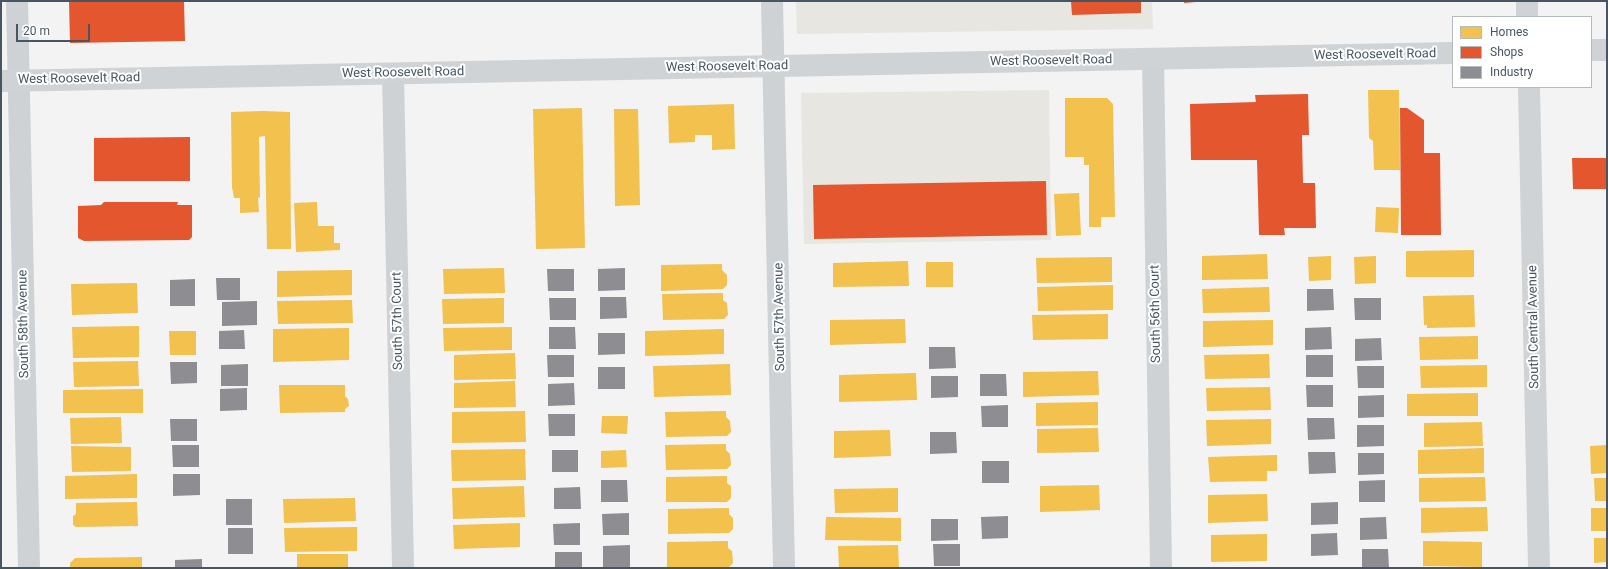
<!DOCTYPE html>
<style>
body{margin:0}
#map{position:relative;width:1608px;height:569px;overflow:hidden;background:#f3f3f3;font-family:Roboto,sans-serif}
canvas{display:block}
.frame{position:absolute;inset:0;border:2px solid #475662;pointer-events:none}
.legend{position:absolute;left:1452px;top:16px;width:140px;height:72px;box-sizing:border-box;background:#fff;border:1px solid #b5bbc0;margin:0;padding:5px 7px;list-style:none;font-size:12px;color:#475662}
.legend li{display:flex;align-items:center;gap:8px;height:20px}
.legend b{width:20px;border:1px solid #b5bbc0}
.scale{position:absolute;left:16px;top:24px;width:74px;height:18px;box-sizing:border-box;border:2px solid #475662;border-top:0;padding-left:5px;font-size:12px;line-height:14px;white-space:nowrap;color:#475662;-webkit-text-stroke:3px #fff;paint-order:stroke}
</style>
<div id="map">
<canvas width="1608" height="569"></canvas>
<div class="frame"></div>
<ul class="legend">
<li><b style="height:11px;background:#f2c14e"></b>Homes</li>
<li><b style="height:11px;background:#e4572e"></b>Shops</li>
<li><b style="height:11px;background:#8d8d92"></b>Industry</li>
</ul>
<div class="scale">20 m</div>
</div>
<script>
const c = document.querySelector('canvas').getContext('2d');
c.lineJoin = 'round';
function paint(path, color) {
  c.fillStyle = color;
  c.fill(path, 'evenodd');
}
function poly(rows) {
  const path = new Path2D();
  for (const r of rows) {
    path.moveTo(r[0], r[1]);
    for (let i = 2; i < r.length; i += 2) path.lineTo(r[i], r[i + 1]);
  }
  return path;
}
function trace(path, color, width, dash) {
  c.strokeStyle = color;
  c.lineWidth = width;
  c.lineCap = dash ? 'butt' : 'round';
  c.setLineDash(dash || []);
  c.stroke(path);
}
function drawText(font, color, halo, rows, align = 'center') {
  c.font = font + ' Roboto,sans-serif';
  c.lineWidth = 4;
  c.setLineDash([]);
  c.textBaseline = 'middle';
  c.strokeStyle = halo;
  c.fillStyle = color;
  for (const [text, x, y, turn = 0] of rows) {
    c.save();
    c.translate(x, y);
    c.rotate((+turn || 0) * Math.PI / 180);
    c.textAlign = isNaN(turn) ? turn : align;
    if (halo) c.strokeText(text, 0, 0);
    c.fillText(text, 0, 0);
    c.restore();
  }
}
paint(poly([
 [796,1,1152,1,1153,29,797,34],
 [1049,90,1051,240,804,244,801,93]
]), '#e7e6e1');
paint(poly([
 [1368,90,1399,90,1400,170,1374,170,1373,141,1369,138],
 [1065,98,1107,98,1113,104,1115,217,1101,217,1101,227,1089,227,1089,165,1084,165,1084,157,1065,157],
 [734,104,735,149,712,150,712,135,695,135,695,142,669,143,668,106],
 [582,108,585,248,536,249,533,109],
 [614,109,638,109,640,205,615,206],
 [262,111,290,112,291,249,267,249,265,136,259,137,260,198,258,197,259,212,240,213,240,198,234,198,232,187,231,112],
 [1079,193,1081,235,1056,236,1054,194],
 [317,202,318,226,334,226,334,243,340,243,340,250,296,252,294,203],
 [1376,207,1399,208,1398,233,1375,232],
 [1474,250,1474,277,1406,277,1406,251],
 [1267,254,1268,279,1202,280,1202,256],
 [1331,256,1331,280,1309,281,1308,257],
 [1376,256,1376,283,1355,284,1354,257],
 [1112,257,1112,282,1037,283,1036,258],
 [908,261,909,286,833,287,833,263],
 [926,262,953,262,953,287,926,287],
 [722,264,722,270,727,275,727,285,723,289,661,291,661,265],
 [504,268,505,293,444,294,443,269],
 [352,270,352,295,277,297,277,271],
 [137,283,138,313,72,315,71,284],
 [1113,285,1113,310,1038,311,1037,287],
 [1269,287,1270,312,1203,313,1202,289],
 [723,293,723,300,727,303,728,315,724,319,663,320,662,294],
 [1474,295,1475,327,1427,328,1427,325,1424,325,1423,296],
 [504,298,504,323,443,324,442,299],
 [352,300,353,323,278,324,277,301],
 [1108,314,1108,339,1033,340,1032,315],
 [905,319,906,343,830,345,830,320],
 [1273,320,1273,345,1203,347,1203,321],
 [139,326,139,357,73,358,72,327],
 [512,327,512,350,444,351,443,328],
 [349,328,349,360,273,362,273,329],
 [724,329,724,354,645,356,645,331],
 [169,331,196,331,196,355,170,355],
 [1478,336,1478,359,1420,360,1419,337],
 [515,353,516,379,454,380,454,355],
 [1269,354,1270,378,1205,379,1204,355],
 [138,361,139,386,74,387,73,362],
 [730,364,731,395,654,397,653,366],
 [1487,365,1487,387,1421,388,1420,366],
 [1098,371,1099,395,1023,397,1023,372],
 [916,373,917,400,839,402,839,375],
 [515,381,516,407,454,408,454,383],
 [279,385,345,385,345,396,348,399,349,406,345,409,345,412,280,413],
 [1270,387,1271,410,1207,411,1206,388],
 [143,389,143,413,63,413,63,390],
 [1478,393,1478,416,1407,416,1407,394],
 [1098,402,1098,425,1036,426,1036,403],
 [525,411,526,442,452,443,452,412],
 [726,411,726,417,730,421,731,432,727,436,666,437,665,412],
 [602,416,628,416,627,434,601,433],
 [121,417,122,443,71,444,70,418],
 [1271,419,1271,444,1207,446,1206,420],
 [1482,422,1483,446,1424,447,1424,423],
 [1098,428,1099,452,1037,453,1037,429],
 [890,430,891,456,834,458,834,431],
 [726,444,726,450,730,454,731,465,727,469,666,470,665,445],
 [1607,445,1607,473,1591,474,1590,446],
 [71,446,131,447,131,471,72,472],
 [1484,448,1484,473,1418,474,1418,450],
 [525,449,526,480,452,481,451,450],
 [626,450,627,467,601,468,601,451],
 [1277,455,1277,471,1267,471,1267,481,1210,482,1208,457],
 [137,474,137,498,65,499,65,476],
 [727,476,727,483,731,486,731,498,727,502,666,502,666,477],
 [1485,477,1486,501,1419,502,1419,478],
 [1594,478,1607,478,1607,501,1595,501],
 [1099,485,1100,510,1040,512,1040,486],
 [524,486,525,517,453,519,452,488],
 [898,488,898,512,835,513,834,489],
 [1267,494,1268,521,1208,523,1208,495],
 [355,498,356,521,284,523,283,499],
 [137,502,138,526,76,527,73,525,73,516,76,514,76,503],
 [1487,507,1488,531,1421,533,1421,508],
 [729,508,729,514,733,518,733,529,729,533,668,534,668,509],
 [1591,508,1607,508,1607,531,1591,531],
 [826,517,901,518,901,541,825,540],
 [520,523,520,547,454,549,453,525],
 [357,527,357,551,285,552,284,528],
 [1267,534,1267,561,1211,562,1211,535],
 [1594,538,1607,538,1607,562,1594,563],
 [728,541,728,548,732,551,733,563,729,567,667,568,667,542],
 [1423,541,1482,542,1482,567,1423,566],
 [898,545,899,568,839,568,838,546],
 [297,554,348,554,348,568,297,568],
 [142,557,142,568,70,568,70,563,75,558]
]), '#f2c14e');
paint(poly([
 [69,1,184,1,185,41,70,43],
 [1071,1,1141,1,1141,13,1072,15],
 [1184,1,1196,1,1196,2,1184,3],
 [1308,94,1309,135,1302,135,1303,183,1315,183,1316,228,1284,228,1285,235,1259,235,1257,160,1191,160,1190,104,1256,102,1255,95],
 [1400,108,1407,108,1424,120,1424,153,1440,153,1441,235,1401,235],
 [190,137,190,181,94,181,94,138],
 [1572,158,1607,158,1607,189,1573,189],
 [1046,181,1047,235,814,239,813,185],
 [104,202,178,202,177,205,192,205,192,237,189,240,84,241,78,238,78,206,101,205]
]), '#e4572e');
paint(poly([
 [625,268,625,290,598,291,598,269],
 [547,269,574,269,574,291,548,291],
 [216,278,240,278,240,300,217,300],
 [195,279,195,306,170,306,170,280],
 [1307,289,1333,289,1334,310,1307,311],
 [600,297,626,297,627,318,600,319],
 [549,298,576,298,576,320,550,320],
 [1354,298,1381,298,1381,320,1355,320],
 [257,301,257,325,222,326,222,302],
 [549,327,575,327,576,349,549,349],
 [1331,327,1332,349,1305,350,1305,328],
 [244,330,245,349,219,349,219,331],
 [598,333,625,333,625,354,598,355],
 [1381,338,1382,360,1355,361,1355,339],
 [929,347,955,347,956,368,929,369],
 [547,355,574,355,574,377,548,377],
 [1306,355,1333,355,1333,377,1306,377],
 [170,362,197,362,197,383,171,384],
 [248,364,248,386,221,386,221,365],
 [1357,366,1384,366,1384,388,1358,388],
 [598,367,625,367,625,389,598,389],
 [980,374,1006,374,1007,396,980,396],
 [931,376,958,376,958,397,931,398],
 [574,383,575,405,548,406,548,384],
 [1306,385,1333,385,1333,407,1307,407],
 [247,388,247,410,220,411,220,389],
 [1384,395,1384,417,1358,418,1358,396],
 [1008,405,1008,427,982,427,981,406],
 [548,414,575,414,575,436,549,436],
 [1307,418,1334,418,1335,439,1308,440],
 [170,419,197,419,197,441,171,441],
 [1357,425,1384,425,1384,446,1357,447],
 [930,432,956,432,957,453,930,454],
 [172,445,199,445,199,467,173,467],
 [552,450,578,450,578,472,552,472],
 [1308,452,1335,452,1336,473,1309,474],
 [1358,453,1384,453,1384,474,1358,475],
 [982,461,1009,461,1009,483,982,483],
 [173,474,200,474,200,495,173,496],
 [601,480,627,480,628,502,601,502],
 [1385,480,1385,502,1359,502,1359,481],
 [580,487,581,509,554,509,554,488],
 [226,499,252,499,252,525,226,525],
 [1338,502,1338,524,1311,525,1311,503],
 [629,513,629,535,603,535,602,514],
 [1008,516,1008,538,982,539,981,517],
 [1386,517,1387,539,1360,540,1360,518],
 [931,519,958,519,958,540,931,541],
 [580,523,580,545,554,545,553,524],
 [228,528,253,528,253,554,228,554],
 [1337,533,1338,555,1311,556,1311,534],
 [933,544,960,544,960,566,934,566],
 [630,545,630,567,603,568,603,546],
 [1362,549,1388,549,1389,568,1362,568],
 [555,552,582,552,582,568,555,568],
 [202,559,202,568,175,568,175,560]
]), '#8d8d92');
trace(poly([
 [17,1,29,568],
 [772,1,784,568],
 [1153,59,1161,568],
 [393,74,403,568]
]), '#ced2d4', 22);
trace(poly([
 [1527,1,1527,17],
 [1591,50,1607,50],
 [1,81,1453,53],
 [1529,87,1539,568]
]), '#cfd3d6', 22);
drawText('13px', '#475662', '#fff', [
 ["West Roosevelt Road",1375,55,-1],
 ["West Roosevelt Road",1051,61,-1],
 ["West Roosevelt Road",727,67,-1],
 ["West Roosevelt Road",403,73,-1],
 ["West Roosevelt Road",79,79,-1],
 ["South 56th Court",1156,314,-91],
 ["South 57th Avenue",780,317,-91],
 ["South 57th Court",398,321,-91],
 ["South 58th Avenue",24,324,-91],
 ["South Central Avenue",1534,327,-91]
]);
</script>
